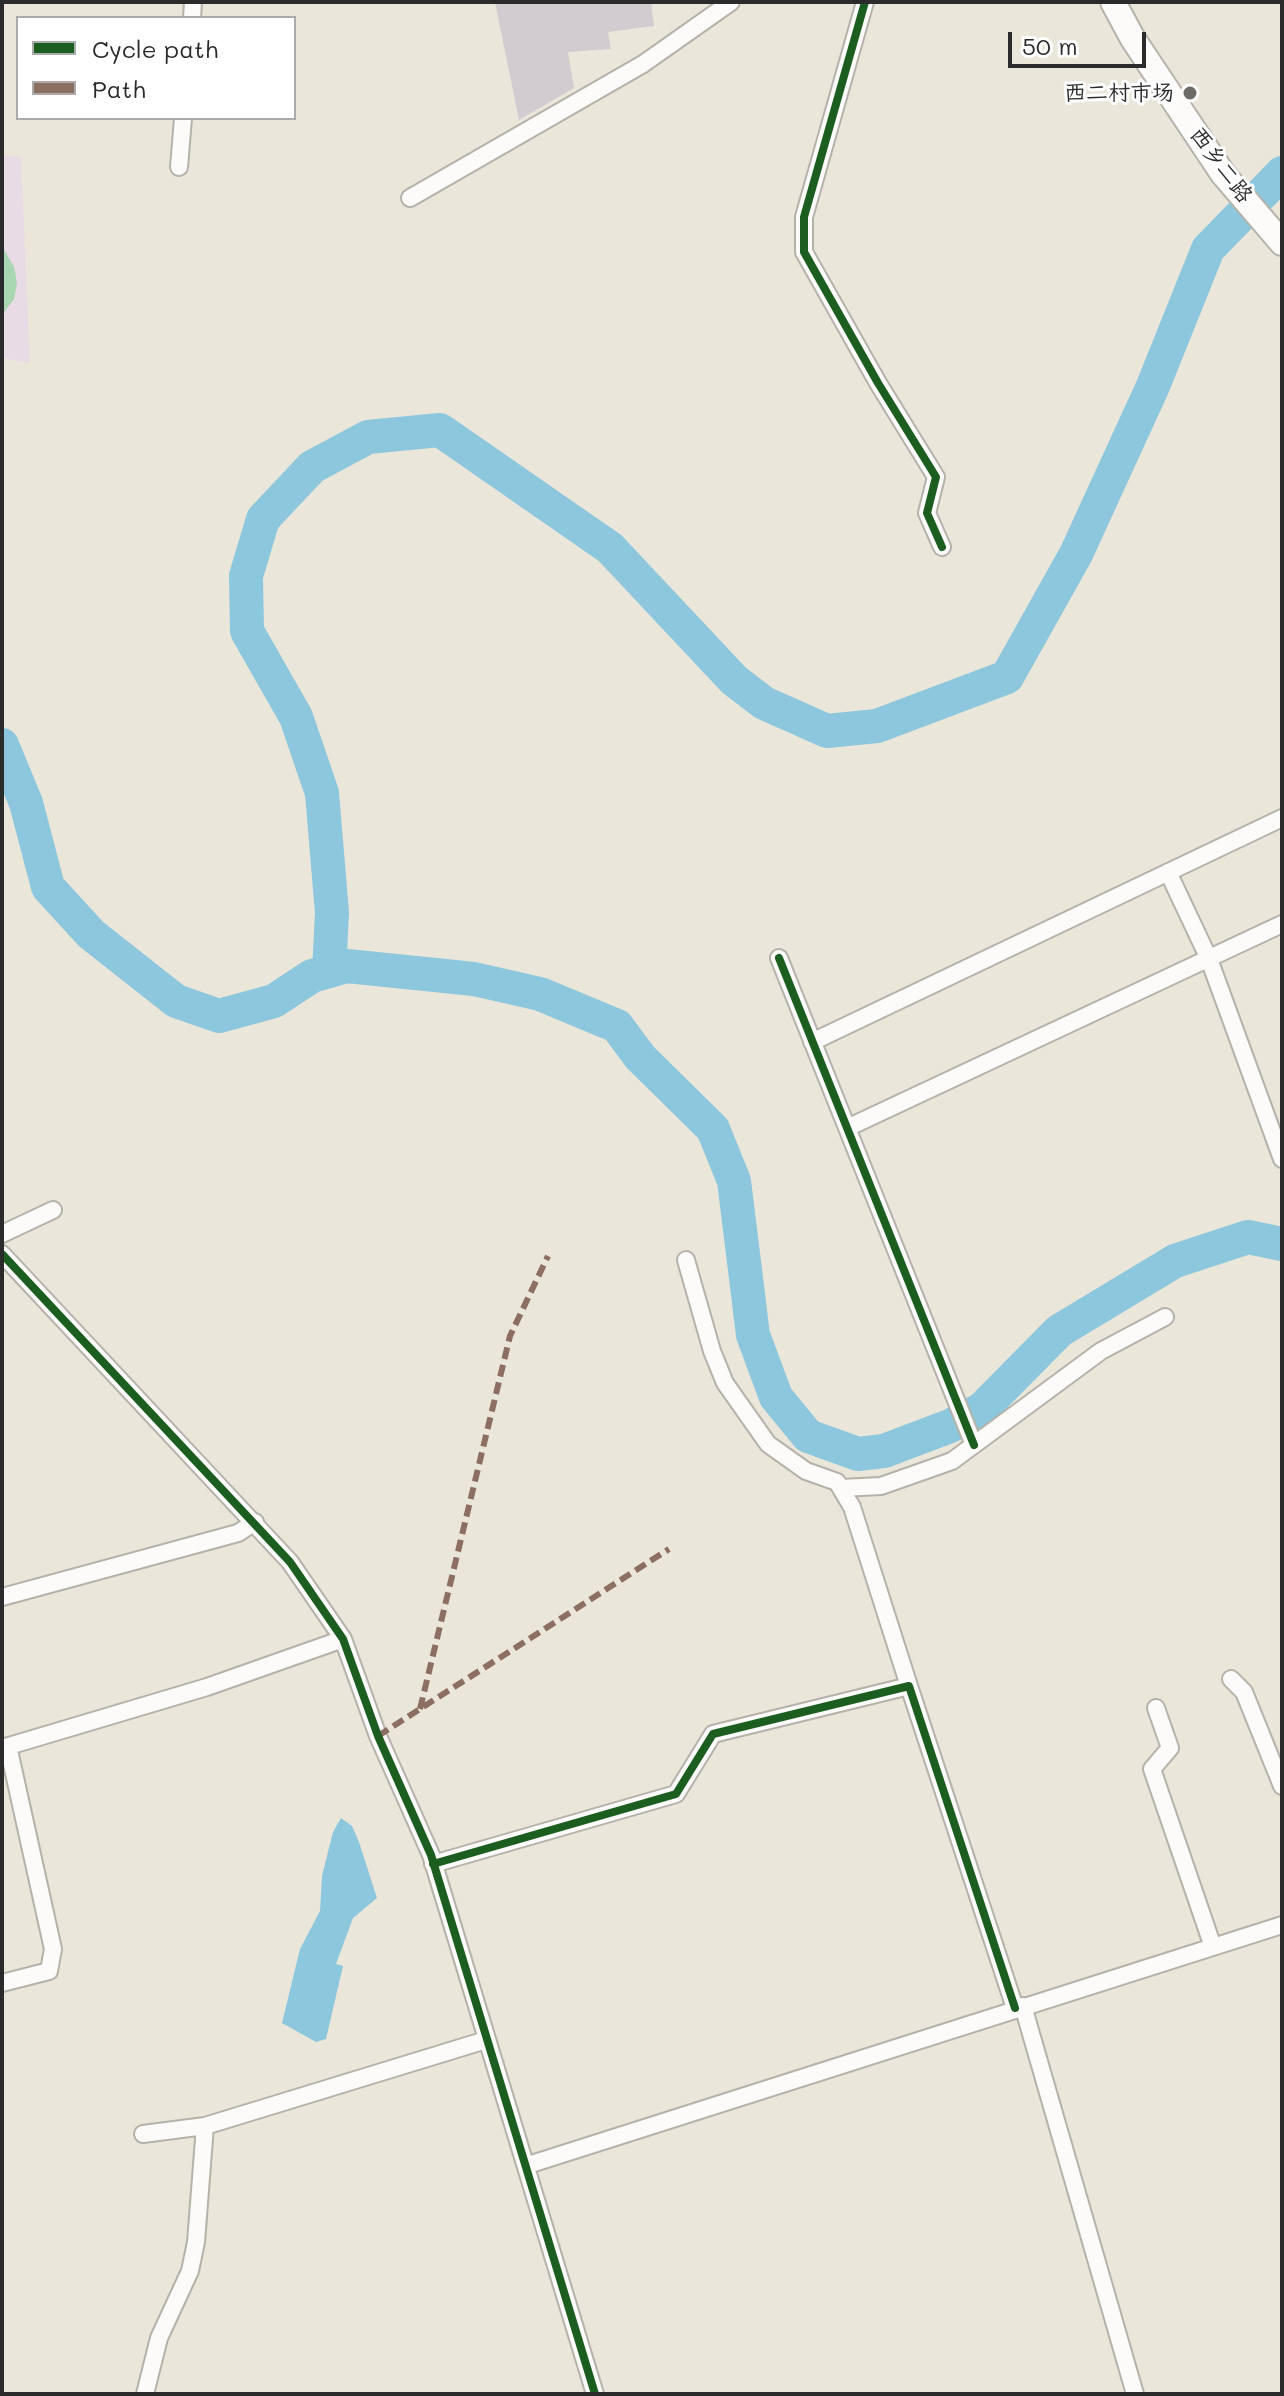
<!DOCTYPE html>
<meta charset="utf-8">
<style>
body{margin:0}
#map{position:relative;width:1284px;height:2396px;overflow:hidden;background:#eae6d9;font-family:Mali,sans-serif}
canvas{display:block}
.frame{position:absolute;inset:0;border:4px solid #2b2b2b;pointer-events:none}
.legend{position:absolute;left:16px;top:16px;width:280px;height:104px;box-sizing:border-box;background:#fff;border:2px solid #aaa;margin:0;padding:10px 14px;list-style:none;font-size:24px;color:#2b2b2b}
.legend li{display:flex;align-items:center;gap:16px;height:40px}
.legend b{width:40px;border:2px solid #aaa}
.scale{position:absolute;left:1008px;top:32px;width:138px;height:36px;box-sizing:border-box;border:4px solid #2b2b2b;border-top:0;padding-left:10px;font-size:24px;line-height:28px;white-space:nowrap;color:#2b2b2b;-webkit-text-stroke:6px #fff;paint-order:stroke}
</style>
<div id="map">
<canvas width="1284" height="2396"></canvas>
<div class="frame"></div>
<ul class="legend">
<li><b style="height:10px;background:#1b5e20"></b>Cycle path</li>
<li><b style="height:10px;background:#8d6e63"></b>Path</li>
</ul>
<div class="scale">50 m</div>
</div>
<script>
const c = document.querySelector('canvas').getContext('2d');
c.lineJoin = 'round';
function paint(path, color) {
  c.fillStyle = color;
  c.fill(path, 'evenodd');
}
function poly(rows) {
  const path = new Path2D();
  for (const r of rows) {
    path.moveTo(r[0], r[1]);
    for (let i = 2; i < r.length; i += 2) path.lineTo(r[i], r[i + 1]);
  }
  return path;
}
function trace(path, color, width, dash) {
  c.strokeStyle = color;
  c.lineWidth = width;
  c.lineCap = dash ? 'butt' : 'round';
  c.setLineDash(dash || []);
  c.stroke(path);
}
function drawText(font, color, halo, rows, align = 'center') {
  c.font = font + ' Mali,"LXGW WenKai TC",sans-serif';
  c.lineWidth = 6;
  c.setLineDash([]);
  c.textBaseline = 'middle';
  c.strokeStyle = halo;
  c.fillStyle = color;
  for (const [text, x, y, turn = 0] of rows) {
    c.save();
    c.translate(x, y);
    c.rotate((+turn || 0) * Math.PI / 180);
    c.textAlign = isNaN(turn) ? turn : align;
    if (halo) c.strokeText(text, 0, 0);
    c.fillText(text, 0, 0);
    c.restore();
  }
}
paint(poly([
 [2,155,21,157,30,363,2,358]
]), '#e9dbe5');
paint(poly([
 [2,246,14,267,17,283,14,299,2,315]
]), '#a9d7b1');
paint(poly([
 [341,1818,352,1826,359,1842,377,1898,353,1918,336,1964,343,1966,326,2039,316,2042,282,2023,300,1949,320,1911,322,1876,333,1832]
]), '#8cc7de');
trace(poly([
 [2,745,26,803,48,887,91,934,176,1001,219,1016,274,1001,312,976,347,966,474,979,540,994,617,1026,640,1057,713,1129,734,1181,753,1335,776,1397,808,1436,858,1454,884,1451,950,1426,982,1409,1059,1331,1175,1261,1248,1237,1282,1244],
 [329,971,332,913,322,793,296,717,247,631,246,576,263,519,312,467,368,437,440,430,610,548,734,680,764,703,827,731,877,726,1007,677,1076,554,1153,386,1208,249,1282,173]
]), '#8cc7de', 34);
paint(poly([
 [495,2,651,2,654,26,608,32,611,49,568,52,574,88,519,120]
]), '#d2ccd1');
const street = poly([
 [865,2,804,217,804,252,878,383,936,477,927,513,942,547],
 [192,18,193,2],
 [179,167,183,118],
 [410,198,643,64,731,2],
 [1168,872,1209,959,1282,1159],
 [779,958,974,1445],
 [812,1042,1282,818],
 [847,1128,1282,924],
 [2,1234,53,1210],
 [2,1254,290,1562,343,1639,378,1736,431,1855,595,2394],
 [686,1260,712,1351,725,1383,768,1444,806,1471,837,1482,852,1507,909,1686],
 [841,1488,881,1486,952,1461,1101,1351,1165,1317],
 [2,1597,238,1533,255,1522],
 [1231,1679,1244,1692,1282,1786],
 [1156,1708,1170,1748,1152,1769,1213,1947],
 [2,1748,207,1687,343,1639],
 [433,1864,676,1794,713,1734,909,1686,1015,2008],
 [2,1983,49,1971,53,1949,8,1746],
 [1023,2006,1135,2394],
 [143,2134,205,2126,486,2040],
 [528,2165,1282,1925],
 [145,2394,159,2338,190,2271,196,2242,205,2126]
]);
const secondary = poly([
 [1113,2,1133,39,1223,174,1282,243]
]);
trace(street, '#b5b2aa', 20);
trace(secondary, '#b5b2aa', 28);
trace(street, '#fcfbf9', 16);
trace(secondary, '#fcfbf9', 24);
trace(poly([
 [420,1709,510,1336,548,1256],
 [378,1736,669,1549]
]), '#8d6e63', 6, [12, 6]);
trace(poly([
 [865,2,804,217,804,252,878,383,936,477,927,513,942,547],
 [779,958,974,1445],
 [2,1254,290,1562,343,1639,378,1736,431,1855,595,2394],
 [433,1864,676,1794,713,1734,909,1686,1015,2008]
]), '#1b5e20', 8);
for (const [x, y, r, color] of [
 [1190,93,8,"#6e6c68"]
]) {
  const dot = new Path2D();
  dot.arc(x, y, r, 0, 2 * Math.PI);
  c.fillStyle = color;
  c.fill(dot);
  trace(dot, '#fff', 3);
}
drawText('22px', '#2b2b2b', '#fff', [
 ["西二村市场",1174,93]
], 'right');
drawText('22px', '#2b2b2b', '#fff', [
 ["西乡二路",1221,165,53]
]);
</script>
